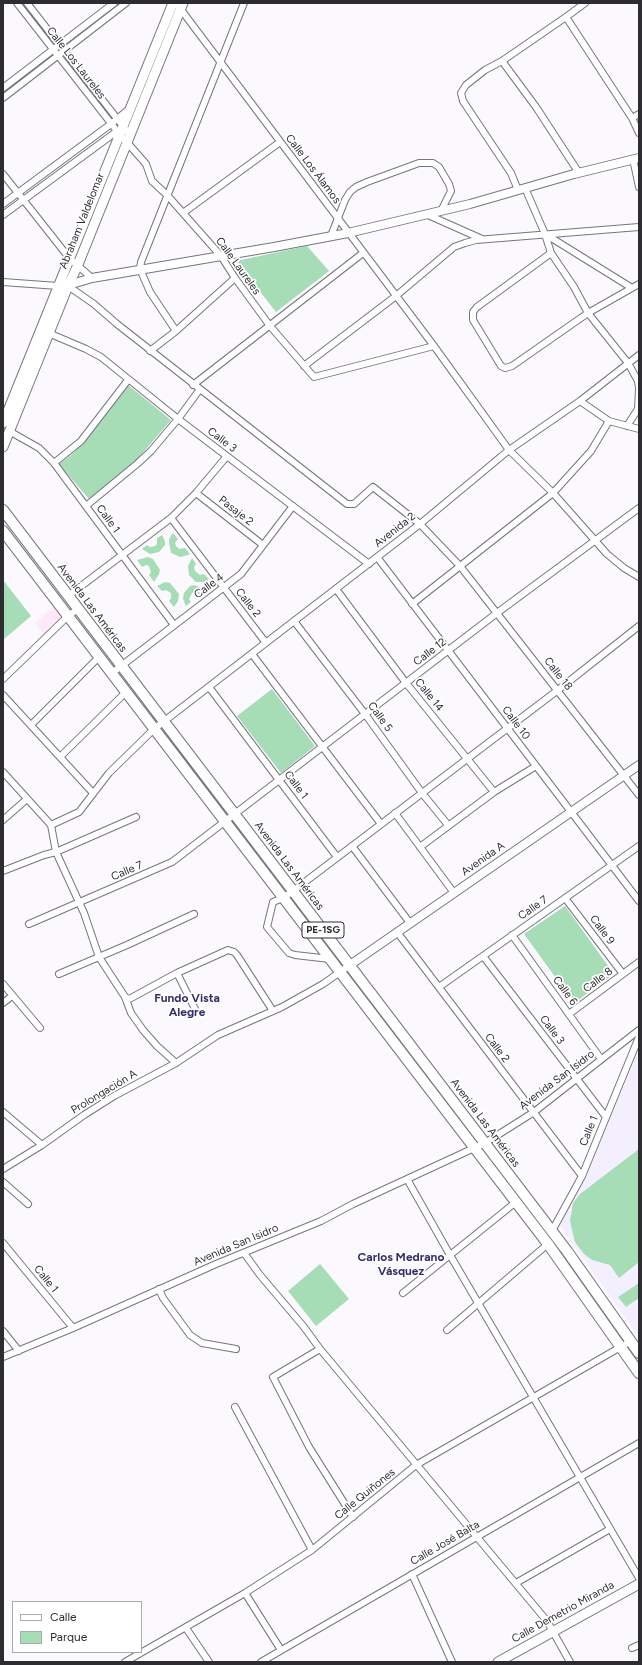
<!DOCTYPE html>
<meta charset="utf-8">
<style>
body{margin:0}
#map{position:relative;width:642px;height:1665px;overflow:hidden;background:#fbf9fe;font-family:Figtree,sans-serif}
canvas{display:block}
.frame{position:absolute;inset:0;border:4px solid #2d2c30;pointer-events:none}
.legend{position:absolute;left:12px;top:1601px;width:130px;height:52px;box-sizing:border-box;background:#fff;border:1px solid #ababac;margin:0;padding:5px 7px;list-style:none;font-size:12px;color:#2d2c30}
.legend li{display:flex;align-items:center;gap:8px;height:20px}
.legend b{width:20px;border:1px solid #ababac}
</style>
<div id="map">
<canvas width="642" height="1665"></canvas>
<div class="frame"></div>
<ul class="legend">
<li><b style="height:5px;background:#fff"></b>Calle</li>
<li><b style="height:11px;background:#a6dcb6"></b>Parque</li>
</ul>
</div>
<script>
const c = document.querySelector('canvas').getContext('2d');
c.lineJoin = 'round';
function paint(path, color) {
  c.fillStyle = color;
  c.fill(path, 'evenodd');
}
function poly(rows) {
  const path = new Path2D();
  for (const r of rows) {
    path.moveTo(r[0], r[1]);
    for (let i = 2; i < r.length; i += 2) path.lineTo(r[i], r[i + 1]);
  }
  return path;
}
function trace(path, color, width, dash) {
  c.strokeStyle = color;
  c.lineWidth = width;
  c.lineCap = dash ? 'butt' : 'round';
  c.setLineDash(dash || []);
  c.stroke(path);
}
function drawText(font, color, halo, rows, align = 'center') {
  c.font = font + ' Figtree,sans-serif';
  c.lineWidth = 3.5;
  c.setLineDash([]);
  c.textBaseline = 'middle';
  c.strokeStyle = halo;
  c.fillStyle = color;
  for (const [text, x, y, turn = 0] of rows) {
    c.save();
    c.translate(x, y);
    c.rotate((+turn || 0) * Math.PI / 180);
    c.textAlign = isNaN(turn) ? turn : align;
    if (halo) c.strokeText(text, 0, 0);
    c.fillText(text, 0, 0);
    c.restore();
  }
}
paint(poly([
 [639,1050,639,1337,559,1224,585,1179]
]), '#f4efff');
paint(poly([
 [54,606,62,617,44,634,35,623]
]), '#fee9f9');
paint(poly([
 [307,246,329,271,276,312,236,261],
 [128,385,171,420,134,463,89,499,59,464,71,455,82,444],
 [173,533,178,539,175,543,176,546,179,549,185,548,190,554,188,555,180,557,171,553,169,543,169,539],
 [162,535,165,541,165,545,159,552,150,554,142,549,147,545,150,547,155,546,157,544,157,538],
 [148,557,153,559,160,570,159,574,154,582,149,575,151,572,149,566,146,565,142,567,137,560],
 [192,558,196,564,194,567,195,571,200,575,204,574,209,579,204,582,196,582,189,575,188,566],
 [3,580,31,616,3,640],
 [165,582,170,583,179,594,178,601,174,607,169,601,171,598,171,593,166,590,162,591,157,586],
 [194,585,202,588,205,591,200,595,196,592,192,593,189,599,191,602,186,606,183,599,184,593,190,586],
 [272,689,315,746,281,773,237,716],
 [565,906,614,974,574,1003,524,934],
 [639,1149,639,1262,619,1278,610,1265,592,1260,584,1254,575,1242,570,1221,573,1203,580,1194],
 [320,1264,349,1299,316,1326,288,1291],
 [639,1283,639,1298,626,1307,618,1297]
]), '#a6dcb6');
const minor = poly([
 [17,3,117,131,146,164,152,181,167,195,221,256,235,278,270,326,314,377,434,346],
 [27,3,129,134],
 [585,3,566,17,632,118,639,133],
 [179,7,434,346,509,450,553,493,607,554,624,568,639,577],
 [502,61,536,107,579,173],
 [3,88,114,3],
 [3,98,126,3],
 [632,118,639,114],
 [633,159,639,187],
 [3,174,70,259,92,278],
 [525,188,545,234,551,253,574,287,588,313,628,363,638,381,639,388],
 [518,190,511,173,463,101,461,93,466,85,485,70,502,61,566,17],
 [3,204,111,124,129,109],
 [183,213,280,142],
 [3,215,120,129],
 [428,215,482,239],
 [545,234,632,288],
 [331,236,345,200,350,192,356,187,367,182,419,163,433,163,439,167,449,184,451,191,441,211],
 [551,253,477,307,473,312,473,320,501,366,505,368,512,366,588,313,639,284],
 [3,282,58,286],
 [68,286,94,304,117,324,347,504,354,504,373,487,420,524,460,566,639,795],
 [176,331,150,292,140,269,141,262,244,3],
 [46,332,86,349,101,357,178,419,369,564],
 [150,351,176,331,235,278],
 [304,366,396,296,454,247,465,243,476,240,639,227],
 [193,385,363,253],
 [580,401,609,421,639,429],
 [627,426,638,409,639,389],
 [9,431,39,448,54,463,174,625],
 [54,463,81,441,128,380],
 [196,493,263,545],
 [86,506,137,464,151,451,178,419,200,389],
 [171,518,266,643],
 [377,557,639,901],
 [336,589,406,683,494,792],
 [68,596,171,518,196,493,227,456],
 [412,604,553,493,591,451,609,421],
 [294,621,365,714,422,793,448,825],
 [252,654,381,824],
 [112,673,241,574,293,506],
 [3,679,68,616,78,609],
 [209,687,337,857],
 [3,695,93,793],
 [31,725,99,657],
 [60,757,126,692],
 [3,772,51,825,56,852,84,913,99,957,125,997,129,999,133,997,177,973,228,950,234,952,237,955,273,1011],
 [395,813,454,893],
 [3,820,27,799],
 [51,825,79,812,109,773,154,729,420,524,509,450,580,401,639,355],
 [352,846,410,923],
 [420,847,494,792,536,766],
 [3,871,44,855,56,852,136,817],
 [565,898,623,974],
 [29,924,172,862,497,613,639,508],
 [397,932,582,1176],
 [512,935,601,1059],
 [483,956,606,1117],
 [330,959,295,955,289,953,267,927,273,902,283,898,293,891,558,690,639,626],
 [177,973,195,1009],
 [59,974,127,945,194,914],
 [3,984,40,1028],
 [439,987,639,846],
 [125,997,131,1013,143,1030,157,1046,176,1063],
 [3,1003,12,996],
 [569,1014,639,962],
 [3,1112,42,1145],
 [3,1169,42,1145,84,1115,114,1096,176,1063,218,1035,282,1007,323,984,350,965],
 [407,1179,450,1255,639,1578],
 [3,1182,28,1204],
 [552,1231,582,1176,639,1037],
 [3,1243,73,1328],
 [244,1253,260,1275,304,1327,320,1349,547,1621,570,1662],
 [159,1289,163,1298,190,1335,202,1343,236,1349],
 [403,1293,516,1202],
 [447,1330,548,1244],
 [3,1331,19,1351],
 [320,1349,273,1377,309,1447,353,1517],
 [3,1357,73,1328,216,1264,321,1221,353,1204,485,1143,534,1112,639,1030],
 [235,1407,312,1550],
 [412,1574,452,1662],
 [516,1583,610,1529],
 [245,1593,281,1650],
 [186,1628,209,1662],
 [632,1648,639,1645],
 [125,1662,245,1593,312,1550,416,1465,631,1341],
 [261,1662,639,1443]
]);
const tertiary = poly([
 [65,286,92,278,274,247,348,233,470,204,574,174,639,158],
 [350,965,639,765]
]);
const secondary = poly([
 [3,423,173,3],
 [3,447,68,286,77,267,183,3],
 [498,1662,639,1584]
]);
const primary = poly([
 [3,510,567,1251,639,1353],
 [3,531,548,1244,639,1373]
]);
trace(minor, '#77747f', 8);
trace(tertiary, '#77747f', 10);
trace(secondary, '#77747f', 11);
trace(primary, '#77747f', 12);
trace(minor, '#fff', 6);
trace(tertiary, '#fff', 8);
trace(secondary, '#fff', 9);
trace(primary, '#fff', 10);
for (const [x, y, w] of [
 [323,930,42]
]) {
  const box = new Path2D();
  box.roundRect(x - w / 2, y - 8, w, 16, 3);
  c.fillStyle = '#fff';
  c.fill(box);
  trace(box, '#2d2c30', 1);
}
drawText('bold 10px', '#2d2c30', null, [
 ["PE-1SG",323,930]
]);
drawText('11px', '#2d2c30', '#fff', [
 ["Calle Los Laureles",76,63,52],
 ["Calle Los Álamos",313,169,53],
 ["Abraham Valdelomar",82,221,-68],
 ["Calle Laureles",238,266,54],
 ["Calle 3",222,440,37],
 ["Pasaje 2",236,511,38],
 ["Calle 1",108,519,54],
 ["Avenida 2",395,530,-38],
 ["Calle 4",209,586,-37],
 ["Calle 2",248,603,52],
 ["Avenida Las Américas",92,608,53],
 ["Calle 12",430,652,-37],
 ["Calle 18",558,674,52],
 ["Calle 14",429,695,51],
 ["Calle 5",380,717,54],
 ["Calle 10",516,723,53],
 ["Calle 1",296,785,53],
 ["Avenida A",483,859,-35],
 ["Avenida Las Américas",289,866,53],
 ["Calle 7",127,871,-23],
 ["Calle 7",533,908,-35],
 ["Calle 9",602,930,53],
 ["Calle 8",598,980,-37],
 ["Calle 6",565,991,54],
 ["Calle 3",552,1030,53],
 ["Calle 2",497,1048,53],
 ["Avenida San Isidro",557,1080,-37],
 ["Prolongación A",104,1092,-31],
 ["Avenida Las Américas",485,1123,53],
 ["Calle 1",589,1131,-68],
 ["Avenida San Isidro",236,1245,-23],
 ["Calle 1",46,1279,51],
 ["Calle Quiñones",365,1494,-39],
 ["Calle José Balta",445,1543,-30],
 ["Calle Demetrio Miranda",563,1612,-29]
]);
drawText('bold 12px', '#382f6a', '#fff', [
 ["Fundo Vista",187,998],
 ["Alegre",187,1012],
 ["Carlos Medrano",401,1257],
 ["Vásquez",401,1271]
]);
</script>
